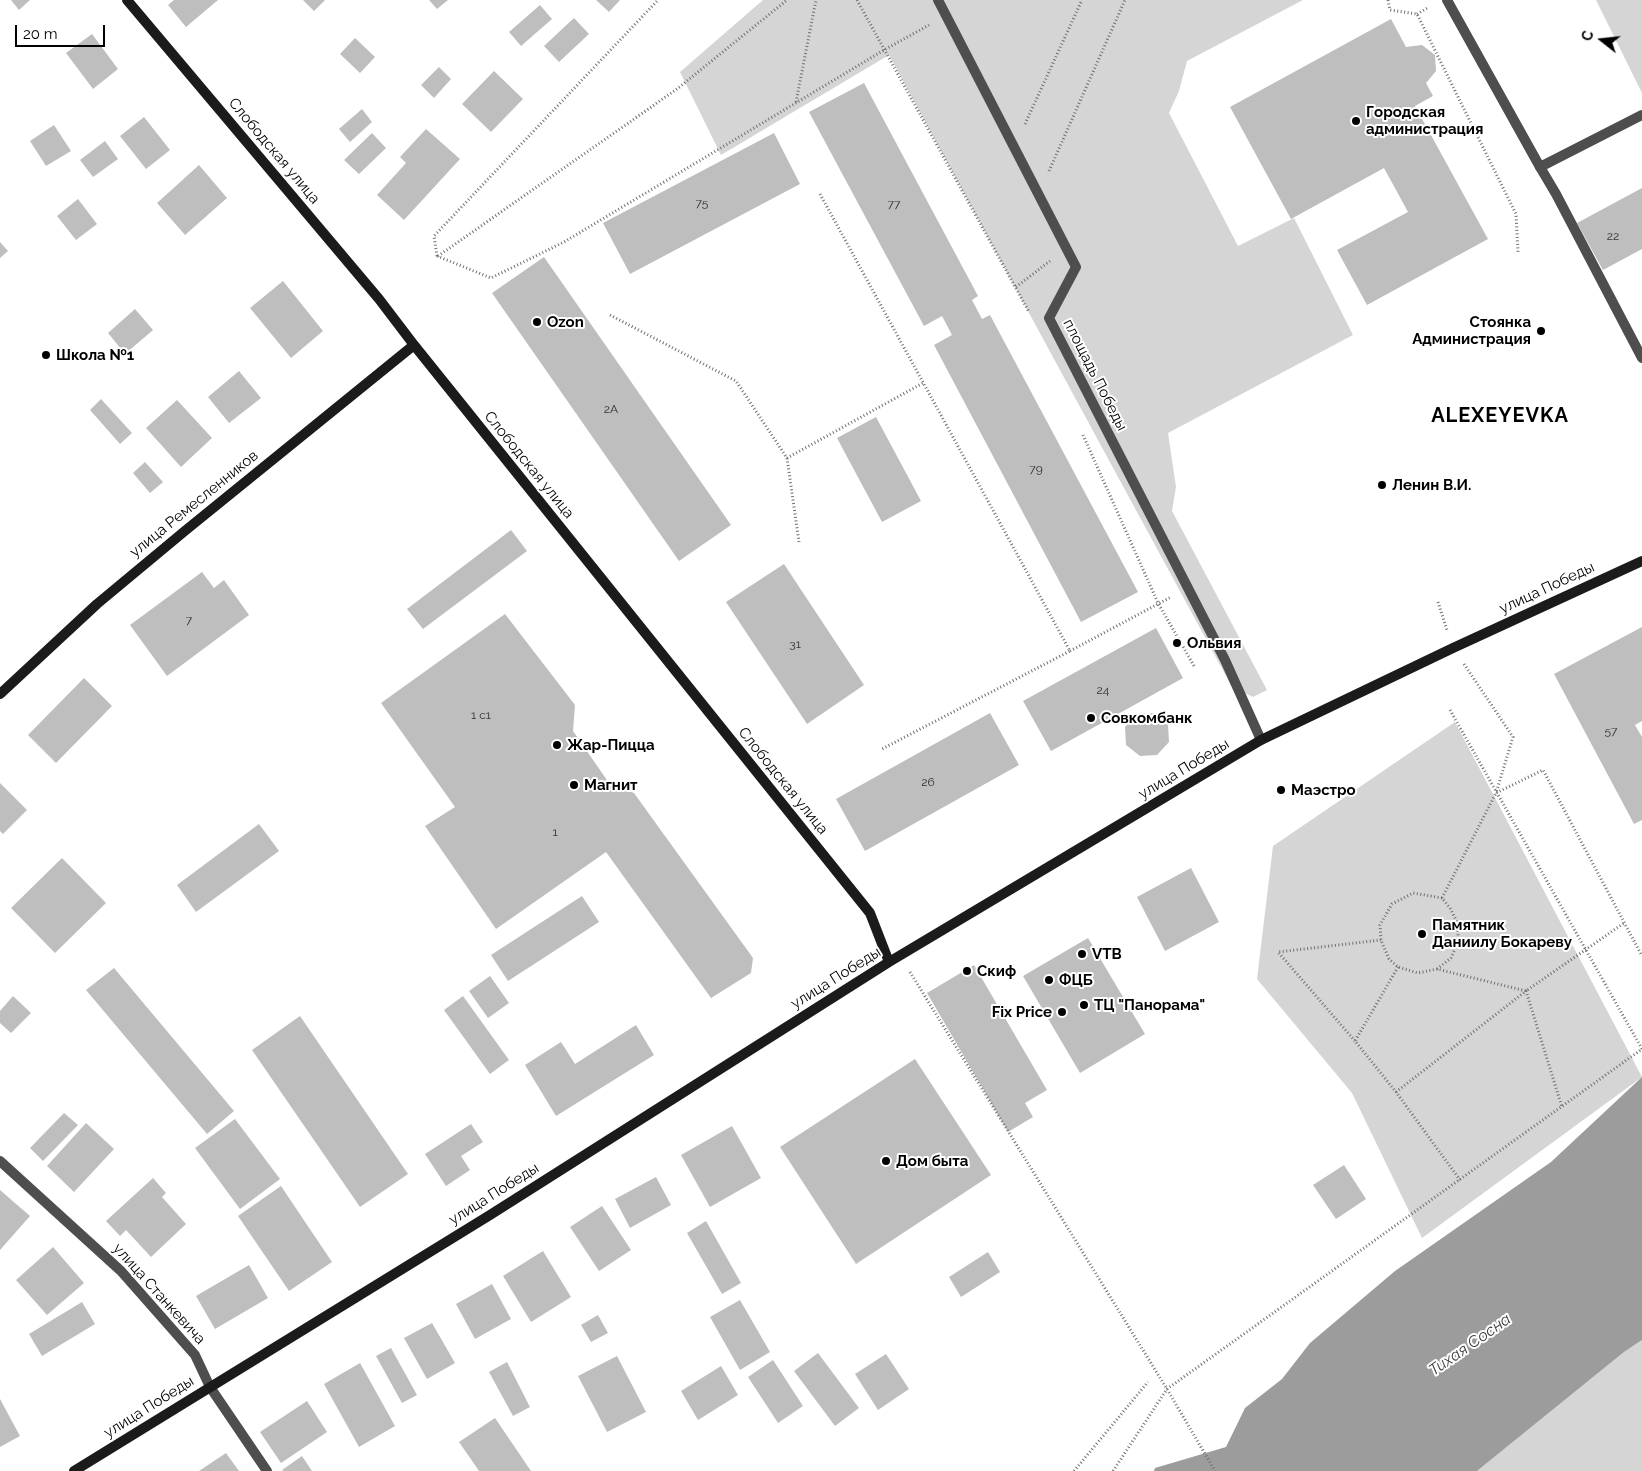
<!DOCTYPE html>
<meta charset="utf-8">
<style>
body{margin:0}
#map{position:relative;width:1642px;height:1471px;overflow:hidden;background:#fff;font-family:Raleway,sans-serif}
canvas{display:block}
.north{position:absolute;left:1577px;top:15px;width:50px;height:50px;-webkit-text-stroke:4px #fff;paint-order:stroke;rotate:286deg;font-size:14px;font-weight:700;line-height:20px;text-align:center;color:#000}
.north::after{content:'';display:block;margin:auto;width:18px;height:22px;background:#000;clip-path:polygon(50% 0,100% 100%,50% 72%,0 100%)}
.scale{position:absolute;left:15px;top:25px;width:90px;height:22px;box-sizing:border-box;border:2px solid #000;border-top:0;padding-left:6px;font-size:15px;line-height:18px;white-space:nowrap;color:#000;-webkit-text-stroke:4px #fff;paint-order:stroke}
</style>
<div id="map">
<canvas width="1642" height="1471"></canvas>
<div class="north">С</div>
<div class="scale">20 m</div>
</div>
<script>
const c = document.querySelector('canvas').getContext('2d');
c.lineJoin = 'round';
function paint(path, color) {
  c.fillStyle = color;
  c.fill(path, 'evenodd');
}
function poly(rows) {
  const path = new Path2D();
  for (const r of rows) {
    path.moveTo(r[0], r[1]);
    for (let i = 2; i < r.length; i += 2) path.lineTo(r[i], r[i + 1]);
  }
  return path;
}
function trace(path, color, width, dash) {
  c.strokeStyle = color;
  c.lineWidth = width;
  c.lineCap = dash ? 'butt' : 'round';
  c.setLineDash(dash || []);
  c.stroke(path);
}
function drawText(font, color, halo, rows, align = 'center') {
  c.font = font + ' Raleway,sans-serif';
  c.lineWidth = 4;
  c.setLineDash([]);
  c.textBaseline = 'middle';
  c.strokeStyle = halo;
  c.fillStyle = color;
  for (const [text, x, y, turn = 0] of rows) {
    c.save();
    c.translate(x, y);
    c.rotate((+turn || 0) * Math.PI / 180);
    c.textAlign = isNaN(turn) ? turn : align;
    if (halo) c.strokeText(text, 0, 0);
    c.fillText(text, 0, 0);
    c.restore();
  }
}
paint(poly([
 [763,0,1303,0,1187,61,1179,91,1169,113,1238,246,1294,218,1353,335,1168,433,1176,487,1172,511,1267,690,1253,697,1232,687,889,55,721,155,680,72],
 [1596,0,1642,0,1642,93],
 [1455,722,1642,1077,1422,1238,1352,1093,1257,979,1273,846],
 [1642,1340,1642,1471,1477,1471,1624,1352]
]), '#d5d5d5');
paint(poly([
 [1642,1077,1642,1340,1624,1352,1477,1471,1154,1471,1155,1468,1226,1447,1245,1408,1282,1379,1310,1343,1395,1271,1551,1162]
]), '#9c9c9c');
paint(poly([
 [11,0,30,0,19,10],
 [174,0,218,0,186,27,168,5],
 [303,0,325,0,314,11],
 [429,0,448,0,437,9],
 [596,0,620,0,609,12],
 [540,5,552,19,521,46,509,32],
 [574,18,589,34,559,62,544,46],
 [1391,19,1406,47,1422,45,1435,55,1436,71,1426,83,1433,96,1415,106,1488,239,1367,305,1337,250,1408,212,1384,168,1291,219,1230,107],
 [92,34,118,69,93,89,66,53],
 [355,38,375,57,360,73,340,54],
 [439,67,451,79,434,98,421,85],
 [494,71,523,99,491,132,462,104],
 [864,83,978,296,972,300,982,319,990,315,1138,592,1081,622,934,345,952,335,942,316,924,326,809,112],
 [362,109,372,122,350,142,339,129],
 [144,117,170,150,146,169,120,136],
 [54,125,71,151,46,166,30,141],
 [426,129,460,159,404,220,377,195,406,163,400,157],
 [372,133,386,148,359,174,344,160],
 [774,133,800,184,630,274,603,223],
 [105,141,118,159,93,177,80,160],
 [199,165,227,198,185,235,157,203],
 [1642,188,1642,249,1603,270,1577,223],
 [78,199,97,224,76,240,57,216],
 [0,242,8,251,0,258],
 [544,257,731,525,679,561,492,293],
 [283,281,323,331,291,358,250,308],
 [135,309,153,330,125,354,108,333],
 [239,371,261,398,229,423,208,397],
 [101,399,132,433,120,444,90,410],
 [177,400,212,438,181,467,146,428],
 [876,417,921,501,882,522,837,438],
 [145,462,163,482,150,493,133,473],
 [511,530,527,551,423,629,407,609],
 [784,564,864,685,807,724,726,602],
 [202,572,214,588,224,580,249,615,167,676,130,625],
 [505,614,575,705,573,731,609,783,634,793,753,958,751,973,711,998,606,852,496,929,425,826,455,807,381,703],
 [1642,627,1642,721,1635,725,1642,737,1642,820,1634,824,1554,674],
 [1156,628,1183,678,1051,751,1023,701],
 [84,678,112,706,56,763,28,735],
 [990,713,1019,765,865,851,836,799],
 [1154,713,1168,724,1169,742,1157,755,1140,756,1126,745,1125,727,1137,714],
 [0,783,27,810,3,834,0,831],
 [259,824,279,851,196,912,177,885],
 [62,858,106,903,55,953,11,908],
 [1191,868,1219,922,1165,951,1137,897],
 [582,896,599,922,508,981,491,955],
 [1088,938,1145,1034,1080,1073,1023,976],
 [974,965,1047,1090,1025,1103,1033,1117,1008,1132,927,993],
 [114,968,234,1111,207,1134,86,990],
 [490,976,509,1003,488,1018,469,991],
 [13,996,31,1013,11,1033,0,1023,0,1011],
 [463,996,509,1060,490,1074,444,1010],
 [300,1016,408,1174,360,1207,252,1050],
 [636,1025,654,1055,556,1116,525,1065,561,1042,575,1064],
 [915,1059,991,1175,856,1264,780,1147],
 [64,1113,78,1125,43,1161,30,1148],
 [235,1119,280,1179,240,1209,195,1148],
 [86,1123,114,1149,74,1192,47,1166],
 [471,1124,483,1142,461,1156,470,1170,446,1186,425,1154],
 [732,1126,761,1178,710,1207,681,1155],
 [1344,1165,1366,1199,1336,1219,1313,1185],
 [656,1177,671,1205,630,1228,615,1199],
 [153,1178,166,1193,162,1197,186,1224,151,1257,126,1230,120,1236,106,1221],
 [281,1186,332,1262,289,1291,238,1216],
 [0,1190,30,1216,0,1250],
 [602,1206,631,1250,599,1271,570,1227],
 [706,1221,741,1283,722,1294,687,1233],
 [53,1247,84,1283,47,1315,16,1280],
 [543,1251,571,1297,531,1322,503,1276],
 [988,1252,1000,1272,961,1297,949,1277],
 [249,1265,268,1298,215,1329,196,1296],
 [492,1284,511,1319,475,1339,456,1304],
 [740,1300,770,1352,740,1370,710,1317],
 [82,1302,95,1324,42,1356,29,1334],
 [598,1315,608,1333,591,1342,581,1325],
 [432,1323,455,1363,427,1379,404,1338],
 [391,1348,417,1395,402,1403,376,1356],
 [818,1353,859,1408,835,1426,794,1371],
 [886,1354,909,1389,878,1410,855,1374],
 [617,1356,646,1412,607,1432,578,1376],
 [773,1360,803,1406,778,1423,748,1377],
 [507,1362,530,1407,513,1416,489,1372],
 [360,1363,395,1426,359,1447,324,1384],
 [721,1366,738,1395,698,1420,681,1391],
 [0,1399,20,1436,0,1447],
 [307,1401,327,1432,281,1463,260,1432],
 [495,1418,531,1471,479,1471,459,1442],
 [226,1453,239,1471,199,1471],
 [302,1456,312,1471,283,1471,282,1470]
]), '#bebebe');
trace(poly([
 [857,0,1029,312],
 [1388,0,1390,10,1417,14,1516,214,1518,252],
 [1417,14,1429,7],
 [796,102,816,0],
 [1025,124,1082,0],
 [1049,171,1125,0],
 [820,194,1070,651,882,749],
 [437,256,491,278,564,242,884,50,929,25],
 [437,256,434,236,658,0],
 [438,256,677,89,787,0],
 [1016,287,1050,261],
 [610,315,736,381,787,458,923,383],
 [1083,435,1158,603,1194,666],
 [787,458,799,542],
 [1438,602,1447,630],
 [1070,651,1171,597],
 [1464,664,1513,737,1496,793,1543,770,1642,956],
 [1450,710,1642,1049],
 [1442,898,1496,793],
 [1398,967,1355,1041,1396,1092,1460,1180],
 [1437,969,1451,958,1458,942,1458,924,1450,908,1442,898,1413,893,1392,904,1380,925,1381,940,1389,959,1398,967,1418,973,1437,969,1526,991,1624,923],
 [910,972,1167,1389,1215,1471],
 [1355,1041,1278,952,1381,940],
 [1396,1092,1526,991,1562,1107],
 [1074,1471,1148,1382],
 [1113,1471,1167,1389,1642,1049]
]), '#707070', 3, [1, 2.5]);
trace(poly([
 [1447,0,1540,167]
]), '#4e4e4e', 10);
trace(poly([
 [938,0,1076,267,1049,318,1225,660,1261,740],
 [1642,115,1540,167,1556,194,1642,358],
 [0,1161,121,1271,195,1355,210,1387,267,1471]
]), '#4e4e4e', 10);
trace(poly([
 [127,0,379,299,414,345,870,913,889,962],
 [0,694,97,604,186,530,414,345],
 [74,1471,490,1215,889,962,1261,740,1453,648,1642,561]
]), '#1b1b1b', 10);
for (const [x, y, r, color] of [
 [1356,121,5,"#000"],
 [537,322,5,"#000"],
 [1541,331,5,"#000"],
 [46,355,5,"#000"],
 [1382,485,5,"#000"],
 [1177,643,5,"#000"],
 [1091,718,5,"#000"],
 [557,745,5,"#000"],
 [574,785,5,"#000"],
 [1281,790,5,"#000"],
 [1422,934,5,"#000"],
 [1082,954,5,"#000"],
 [967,971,5,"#000"],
 [1049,980,5,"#000"],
 [1084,1005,5,"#000"],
 [1062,1012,5,"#000"],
 [886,1161,5,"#000"]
]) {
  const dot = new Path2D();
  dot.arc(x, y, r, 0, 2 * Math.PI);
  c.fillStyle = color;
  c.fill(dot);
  trace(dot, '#fff', 2);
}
drawText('12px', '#303030', null, [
 ["75",702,203],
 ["77",894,204],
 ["22",1613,236],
 ["2А",611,409],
 ["79",1036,469],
 ["7",189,620],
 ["31",795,644],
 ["24",1103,690],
 ["1 с1",481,715],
 ["57",1611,731],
 ["26",928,782],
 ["1",555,832]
]);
drawText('bold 15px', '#000', '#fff', [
 ["Городская",1366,112],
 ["администрация",1366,129],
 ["Ozon",547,322],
 ["Стоянка",1531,322,"right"],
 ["Администрация",1531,339,"right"],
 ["Школа №1",56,355],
 ["Ленин В.И.",1392,485],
 ["Ольвия",1187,643],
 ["Совкомбанк",1101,718],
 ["Жар-Пицца",567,745],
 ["Магнит",584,785],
 ["Маэстро",1291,790],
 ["Памятник",1432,925],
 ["Даниилу Бокареву",1432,942],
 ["VTB",1092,954],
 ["Скиф",977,971],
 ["ФЦБ",1059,980],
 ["ТЦ \"Панорама\"",1094,1005],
 ["Fix Price",1052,1012,"right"],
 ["Дом быта",896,1161]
], 'left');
drawText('15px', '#000', '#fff', [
 ["Слободская улица",274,151,50],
 ["площадь Победы",1095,375,63],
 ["Слободская улица",529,465,51],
 ["улица Ремесленников",194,504,-39],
 ["улица Победы",1547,588,-25],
 ["улица Победы",1184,769,-31],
 ["Слободская улица",783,781,51],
 ["улица Победы",836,978,-32],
 ["улица Победы",494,1194,-32],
 ["улица Станкевича",159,1294,48],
 ["улица Победы",149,1407,-32]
]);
drawText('italic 16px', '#3d3d3d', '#fff', [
 ["Тихая Сосна",1470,1345,-35]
]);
c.letterSpacing = '1px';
drawText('bold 20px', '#000', '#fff', [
 ["ALEXEYEVKA",1500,416]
]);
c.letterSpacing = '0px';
</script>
